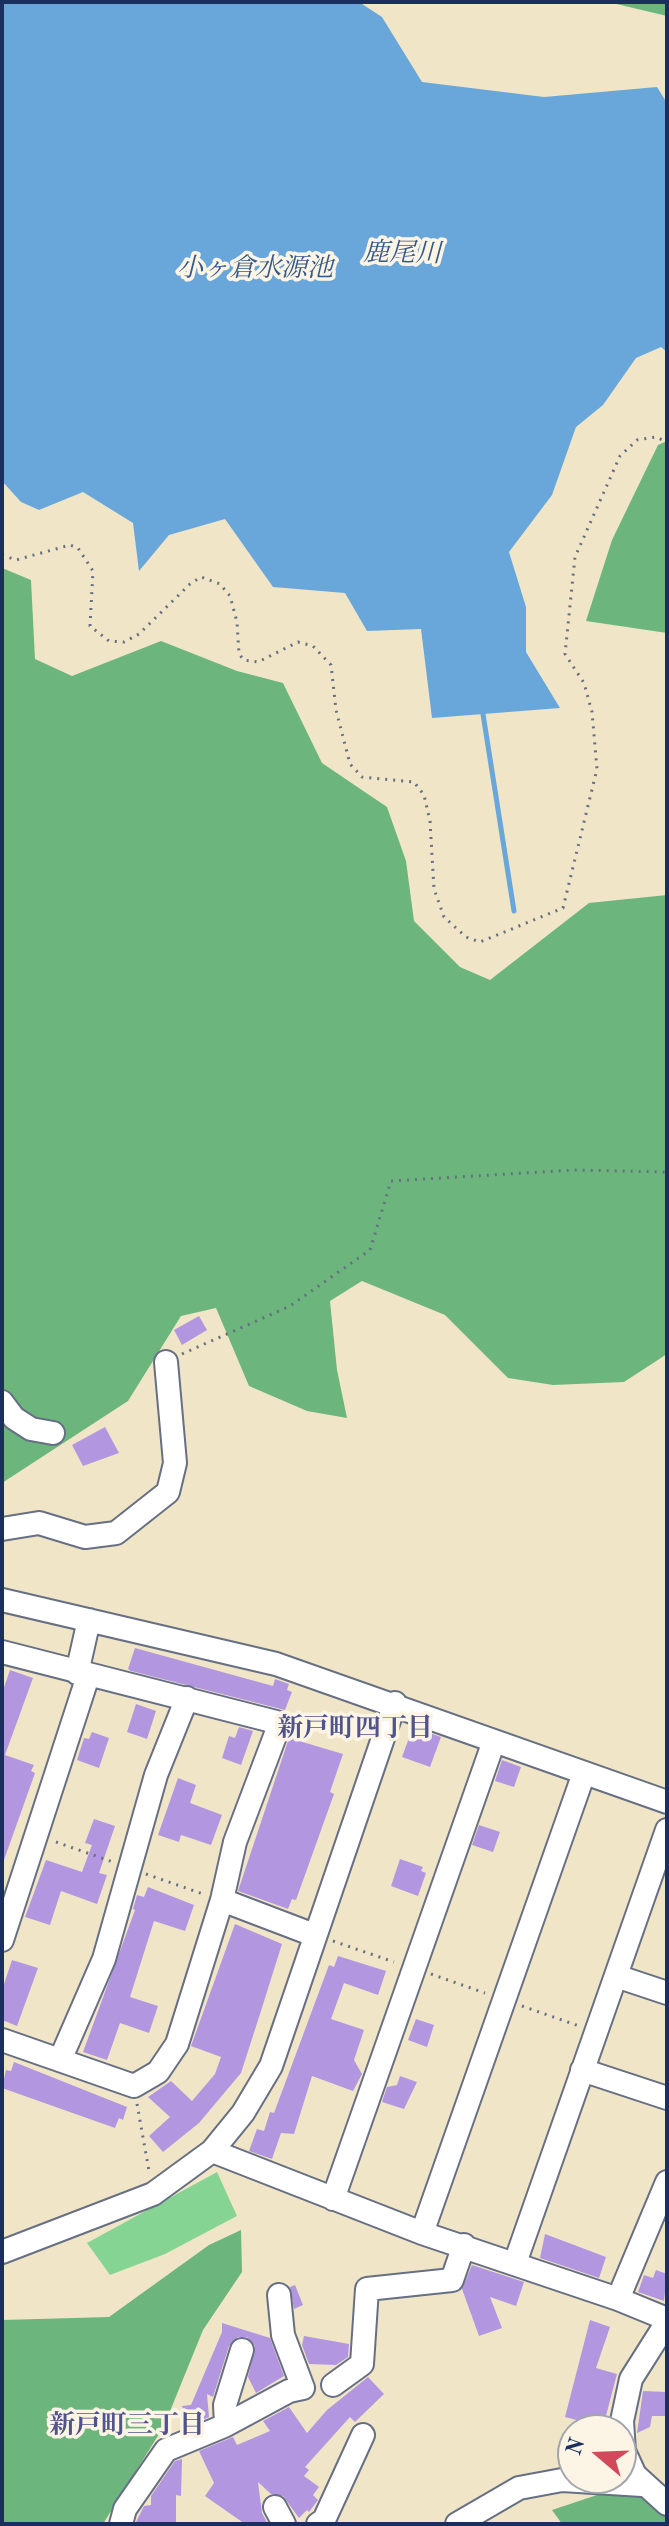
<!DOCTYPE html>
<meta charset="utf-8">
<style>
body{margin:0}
#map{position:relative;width:669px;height:2526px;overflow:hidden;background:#f0e6c7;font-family:"Old Standard TT",serif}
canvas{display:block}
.frame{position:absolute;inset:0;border:4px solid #1b2f5e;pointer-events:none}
.north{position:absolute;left:557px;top:2414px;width:80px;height:80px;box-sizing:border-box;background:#fcf5e5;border:2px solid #a2a6af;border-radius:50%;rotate:289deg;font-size:22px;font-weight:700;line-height:32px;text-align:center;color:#1b2f5e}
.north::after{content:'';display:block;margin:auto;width:28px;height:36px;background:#d1495b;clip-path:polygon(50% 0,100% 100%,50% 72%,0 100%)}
</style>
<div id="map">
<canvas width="669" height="2526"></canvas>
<div class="frame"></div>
<div class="north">N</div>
</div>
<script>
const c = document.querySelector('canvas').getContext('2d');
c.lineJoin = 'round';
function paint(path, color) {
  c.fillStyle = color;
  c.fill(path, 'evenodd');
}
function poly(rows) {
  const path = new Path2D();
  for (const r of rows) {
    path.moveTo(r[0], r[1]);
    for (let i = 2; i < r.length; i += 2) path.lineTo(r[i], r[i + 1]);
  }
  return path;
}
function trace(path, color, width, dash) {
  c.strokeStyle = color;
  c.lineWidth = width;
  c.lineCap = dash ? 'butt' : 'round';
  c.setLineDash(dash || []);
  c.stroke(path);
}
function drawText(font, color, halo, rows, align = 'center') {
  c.font = font + ' "Old Standard TT","Noto Serif JP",serif';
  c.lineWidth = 7;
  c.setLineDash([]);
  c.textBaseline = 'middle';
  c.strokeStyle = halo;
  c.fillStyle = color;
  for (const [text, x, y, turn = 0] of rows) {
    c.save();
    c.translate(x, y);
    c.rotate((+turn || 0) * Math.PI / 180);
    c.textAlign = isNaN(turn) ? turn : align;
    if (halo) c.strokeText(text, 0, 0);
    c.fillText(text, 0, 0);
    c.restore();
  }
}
paint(poly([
 [217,2172,237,2216,165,2254,110,2275,87,2243]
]), '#86d494');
paint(poly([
 [608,2,667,2,667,16],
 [667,441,667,633,586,621,612,540,658,445],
 [2,568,31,580,35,659,72,676,161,641,237,671,283,683,322,763,387,807,406,861,414,921,460,967,490,980,589,903,667,895,667,1354,624,1382,553,1385,508,1378,445,1315,362,1281,330,1301,337,1370,347,1418,307,1411,249,1386,216,1308,181,1316,128,1401,2,1483],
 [241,2230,242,2272,203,2330,164,2426,103,2524,2,2524,2,2320,109,2317,209,2245],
 [606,2492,667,2493,667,2524,562,2524,552,2510]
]), '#6cb67e');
paint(poly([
 [2,2,359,2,382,17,422,82,544,97,657,87,667,103,667,352,661,347,636,358,603,405,576,427,552,495,509,552,526,607,526,652,560,708,432,718,421,629,367,631,345,593,273,587,225,519,169,535,139,571,133,523,83,492,39,510,21,502,2,481]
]), '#69a7db');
trace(poly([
 [483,714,514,911]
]), '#69a7db', 5);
paint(poly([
 [199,1316,207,1330,182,1345,174,1330],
 [105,1427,119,1453,83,1466,72,1445],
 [135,1648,273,1686,275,1679,289,1684,287,1690,292,1692,285,1710,131,1671,128,1669],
 [10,1670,33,1678,5,1755,34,1765,31,1771,35,1773,4,1860,2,1693],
 [136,1704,156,1711,147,1739,127,1732],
 [239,1727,253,1731,241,1765,222,1758,229,1736,235,1738],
 [413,1727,441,1737,430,1767,402,1757],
 [92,1732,109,1738,99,1768,77,1760,84,1738,89,1739],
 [289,1738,343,1754,330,1792,334,1794,296,1900,292,1899,288,1909,238,1891],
 [502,1760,521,1767,514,1787,495,1781],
 [178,1778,196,1785,190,1803,222,1815,211,1845,181,1835,179,1842,158,1835],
 [94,1819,115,1826,99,1873,107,1875,97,1904,61,1891,50,1925,25,1917,46,1860,82,1872,92,1845,85,1843],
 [479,1825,500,1832,493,1852,472,1845],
 [400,1859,423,1867,421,1871,426,1873,418,1896,391,1886],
 [148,1887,194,1905,185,1931,154,1921,130,1997,158,2006,149,2033,120,2023,107,2060,83,2052,135,1910,133,1909,137,1895,144,1897],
 [235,1924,282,1944,260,2014,241,2073,199,2123,163,2152,149,2136,170,2117,148,2097,171,2081,192,2101,215,2074,221,2057,191,2046],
 [338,1956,386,1971,378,1995,344,1983,331,2019,364,2030,354,2060,362,2074,353,2091,312,2076,294,2134,281,2133,272,2159,249,2151,257,2129,264,2131,270,2112,274,2113,329,1965,334,1967],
 [12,1960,38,1968,17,2026,2,2020,2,1990],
 [416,2019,434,2025,427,2047,408,2040],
 [14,2062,127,2107,123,2120,119,2118,115,2128,2,2088,6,2070,11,2071],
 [400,2076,417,2082,404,2109,382,2102,387,2087,397,2085],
 [545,2234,606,2257,599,2278,540,2258],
 [472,2265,524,2282,516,2306,490,2297,502,2328,479,2336,462,2289],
 [656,2270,667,2274,664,2301,638,2292,644,2275,653,2278],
 [295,2285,303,2305,294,2309,290,2287],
 [590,2320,610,2327,596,2368,617,2374,603,2427,565,2417],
 [222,2323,270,2338,284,2376,256,2393,248,2377,255,2346,247,2337,238,2337,229,2346,213,2397,207,2394,209,2417,188,2426,182,2406,191,2405,222,2332],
 [304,2336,349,2344,348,2357,336,2365,309,2364,302,2345],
 [368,2377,384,2394,355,2422,350,2417,305,2467,309,2470,304,2476,319,2487,313,2495,318,2500,309,2512,307,2510,299,2518,283,2496,271,2494,258,2482,262,2513,268,2524,245,2524,205,2496,214,2483,199,2451,233,2437,237,2445,270,2431,263,2421,289,2407,307,2433,327,2410],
 [643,2391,667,2392,667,2416,652,2416,650,2427,637,2433],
 [182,2459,181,2496,176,2495,176,2524,135,2524,144,2506,151,2505,151,2496,175,2461]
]), '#b297e0');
const minor = poly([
 [2,1402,14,1418,31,1429,53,1433],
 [2,1529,39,1523,85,1537,116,1533,168,1492,175,1463,166,1362],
 [2,1600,276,1664,667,1802],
 [2,1652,280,1723,235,1842,222,1900,177,2044,158,2072,134,2086,2,2040],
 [77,1673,89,1620],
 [222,1900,314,1935],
 [2,1940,88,1676],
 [616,1976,667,1993],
 [60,2060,104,1959,156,1775,187,1698],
 [582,2070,667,2098],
 [212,2151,422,2233,618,2299,667,2319],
 [333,2199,494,1741],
 [422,2233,584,1773],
 [2,2252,153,2194,212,2151,243,2113,271,2066,395,1703],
 [515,2263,667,1830],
 [618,2299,667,2182],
 [667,2322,631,2379,622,2421,624,2451,635,2475,667,2504],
 [333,2385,362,2364,367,2289,452,2280,464,2245],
 [226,2424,225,2405,242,2350],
 [275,2507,284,2524],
 [121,2524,125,2509,166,2450,224,2426,289,2391,303,2388,283,2335,279,2295],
 [318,2524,324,2520,363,2435],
 [457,2524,519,2488,562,2480,642,2485]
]);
trace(minor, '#666f83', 26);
trace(poly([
 [2,555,16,560,70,545,78,548,93,571,90,626,109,641,124,642,139,634,190,584,201,577,220,584,230,596,237,622,239,654,244,660,258,662,298,642,313,646,331,665,336,710,350,764,362,777,414,782,424,795,430,821,434,889,444,917,466,937,480,942,563,908,597,769,592,712,584,683,565,654,575,557,620,456,637,440,656,437,667,442],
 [182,1354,290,1306,370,1250,391,1181,575,1170,667,1172],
 [56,1842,113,1862],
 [146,1874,203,1894],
 [333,1941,394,1962],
 [431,1974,485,1993],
 [522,2006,579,2026],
 [137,2104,149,2171]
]), '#666f83', 3, [2, 6]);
trace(minor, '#fff', 22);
drawText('italic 26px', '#36598a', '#fcf5e5', [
 ["鹿尾川",402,254,1],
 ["小ヶ倉水源池",255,269]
]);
drawText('bold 26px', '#50538c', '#fcf5e5', [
 ["新戸町四丁目",355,1729],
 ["新戸町三丁目",127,2426]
]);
</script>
